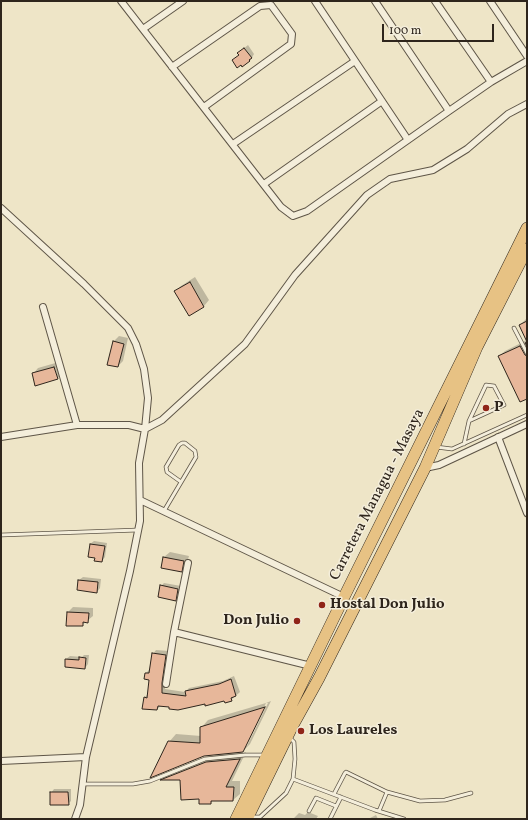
<!DOCTYPE html>
<style>
body{margin:0}
#map{position:relative;width:528px;height:820px;overflow:hidden;background:#eee5c7;font-family:Vollkorn,serif}
canvas{display:block}
.frame{position:absolute;inset:0;border:2px solid #2e251c;pointer-events:none}
.scale{position:absolute;left:382px;top:24px;width:112px;height:18px;box-sizing:border-box;border:2px solid #2e251c;border-top:0;padding-left:5px;font-size:12px;line-height:14px;white-space:nowrap;color:#2e251c;-webkit-text-stroke:3px #f4eedb;paint-order:stroke}
</style>
<div id="map">
<canvas width="528" height="820"></canvas>
<div class="frame"></div>
<div class="scale">100 m</div>
</div>
<script>
const c = document.querySelector('canvas').getContext('2d');
c.lineJoin = 'round';
function paint(path, color) {
  c.fillStyle = color;
  c.fill(path, 'evenodd');
}
function poly(rows) {
  const path = new Path2D();
  for (const r of rows) {
    path.moveTo(r[0], r[1]);
    for (let i = 2; i < r.length; i += 2) path.lineTo(r[i], r[i + 1]);
  }
  return path;
}
function trace(path, color, width, dash) {
  c.strokeStyle = color;
  c.lineWidth = width;
  c.lineCap = dash ? 'butt' : 'round';
  c.setLineDash(dash || []);
  c.stroke(path);
}
function drawText(font, color, halo, rows, align = 'center') {
  c.font = font + ' Vollkorn,serif';
  c.lineWidth = 3;
  c.setLineDash([]);
  c.textBaseline = 'middle';
  c.strokeStyle = halo;
  c.fillStyle = color;
  for (const [text, x, y, turn = 0] of rows) {
    c.save();
    c.translate(x, y);
    c.rotate((+turn || 0) * Math.PI / 180);
    c.textAlign = isNaN(turn) ? turn : align;
    if (halo) c.strokeText(text, 0, 0);
    c.fillText(text, 0, 0);
    c.restore();
  }
}
paint(poly([
 [248,45,254,54,250,61,243,65,242,50],
 [195,277,209,300,204,306,189,314,176,291,181,286],
 [526,319,527,319,527,397,499,356,505,351,527,340,520,325],
 [119,336,128,338,123,361,118,366,114,341],
 [59,362,63,373,57,379,33,374,38,368],
 [94,541,107,543,105,557,102,561,96,557,90,544],
 [170,552,189,556,186,566,181,571,162,567,164,557],
 [83,577,101,579,100,588,97,592,78,589,79,580],
 [164,583,181,586,179,597,175,600,161,586],
 [73,607,93,608,93,616,82,625,68,612],
 [156,650,169,651,165,679,165,689,185,692,189,688,223,681,234,676,240,692,231,700,170,706,161,706,157,709,144,698,148,694,150,679,146,673,150,669,153,654],
 [84,655,89,655,88,664,85,668,66,666,66,659,70,656,82,657],
 [271,701,250,744,241,753,246,752,232,781,240,781,240,794,233,800,213,800,211,803,200,798,181,778,162,779,168,774,216,755,169,742,176,734,201,736,201,728,208,720,266,703,245,746,247,746,268,703,266,703],
 [54,789,71,789,71,801,68,804,51,793],
 [308,812,318,816,316,819,293,819,299,813,305,815],
 [376,815,378,819,368,819]
]), '#0003');
const building = poly([
 [244,48,252,58,249,60,250,61,242,67,241,65,237,68,232,60,239,55,237,53,244,48],
 [190,282,204,307,189,316,174,291,190,282],
 [527,321,527,346,525,343,527,342,519,325,527,321],
 [113,341,124,344,118,367,107,365,113,341],
 [520,346,525,355,527,356,527,399,520,402,498,356,520,346],
 [54,367,58,379,35,386,32,373,54,367],
 [90,544,105,546,102,562,94,561,95,558,88,557,90,544],
 [163,557,184,561,182,572,161,568,163,557],
 [78,580,98,582,97,593,77,590,78,580],
 [160,585,178,589,176,601,158,597,160,585],
 [67,612,89,613,88,623,83,622,83,626,66,626,67,612],
 [152,653,166,655,162,683,162,693,186,696,185,691,219,684,231,679,236,696,231,698,232,701,225,703,224,701,205,706,205,704,178,710,169,709,169,707,158,706,157,710,142,709,144,697,147,698,149,680,144,679,145,673,149,673,152,653],
 [79,657,86,658,85,669,65,667,65,659,79,660,79,657],
 [265,707,243,752,204,756,150,778,168,741,200,743,200,727,265,707],
 [240,759,226,787,234,787,233,801,211,801,211,804,199,804,199,799,181,800,180,780,160,780,206,762,240,759],
 [50,792,68,792,69,805,50,805,50,792]
]);
paint(building, '#e7b79a');
trace(building, '#2e251c', 1);
const lane = poly([
 [514,328,527,353],
 [464,444,469,421,486,385,494,386,504,405,469,421],
 [436,447,452,449,527,415],
 [164,511,196,457,195,451,185,443,182,443,179,445,166,467,167,472,181,482],
 [1,535,138,530],
 [293,779,375,810,404,819],
 [83,784,133,784,150,781,205,759,245,755,265,755],
 [334,794,345,773,346,772,387,792,420,801,445,800,471,793],
 [309,811,316,798,336,806],
 [379,811,387,792],
 [252,817,260,817,286,793,293,779,295,759,294,742,290,738],
 [330,819,341,797]
]);
const street = poly([
 [121,1,281,207,293,216,307,211,449,111,491,82,527,61],
 [315,1,408,140],
 [375,1,449,111],
 [435,1,491,82],
 [490,1,527,56],
 [143,29,183,1],
 [172,67,260,6,271,5,292,34,291,44,204,107],
 [233,144,355,61],
 [264,184,382,101],
 [1,208,84,284,128,328,136,344,144,369,148,398,145,429,129,425,77,425,1,437],
 [43,307,77,425],
 [498,437,527,513],
 [425,468,439,465,527,424],
 [140,500,344,597],
 [188,563,174,632,311,666],
 [166,684,174,632],
 [1,761,86,757],
 [75,819,80,805,86,757,130,571,140,521,139,463,145,429,162,420,245,344,295,275,367,195,390,179,433,170,467,149,508,114,527,104]
]);
const highway = poly([
 [236,819,344,597,527,228],
 [247,819,293,725,319,678,425,468,477,347,527,249]
]);
trace(lane, '#5e5547', 4.5);
trace(street, '#5e5547', 8);
trace(highway, '#2e251c', 12);
trace(lane, '#f4eedb', 3);
trace(street, '#f4eedb', 6);
trace(highway, '#e7c284', 11);
for (const [x, y, r, color] of [
 [486,408,4,"#8f2418"],
 [322,605,4,"#8f2418"],
 [297,621,4,"#8f2418"],
 [301,731,4,"#8f2418"]
]) {
  const dot = new Path2D();
  dot.arc(x, y, r, 0, 2 * Math.PI);
  c.fillStyle = color;
  c.fill(dot);
  trace(dot, '#f4eedb', 1.5);
}
drawText('bold 15px', '#2e251c', '#f4eedb', [
 ["P",494,408],
 ["Hostal Don Julio",330,605],
 ["Don Julio",289,621,"right"],
 ["Los Laureles",309,731]
], 'left');
drawText('15px', '#2e251c', '#f4eedb', [
 ["Carretera Managua - Masaya",378,495,-63]
]);
</script>
